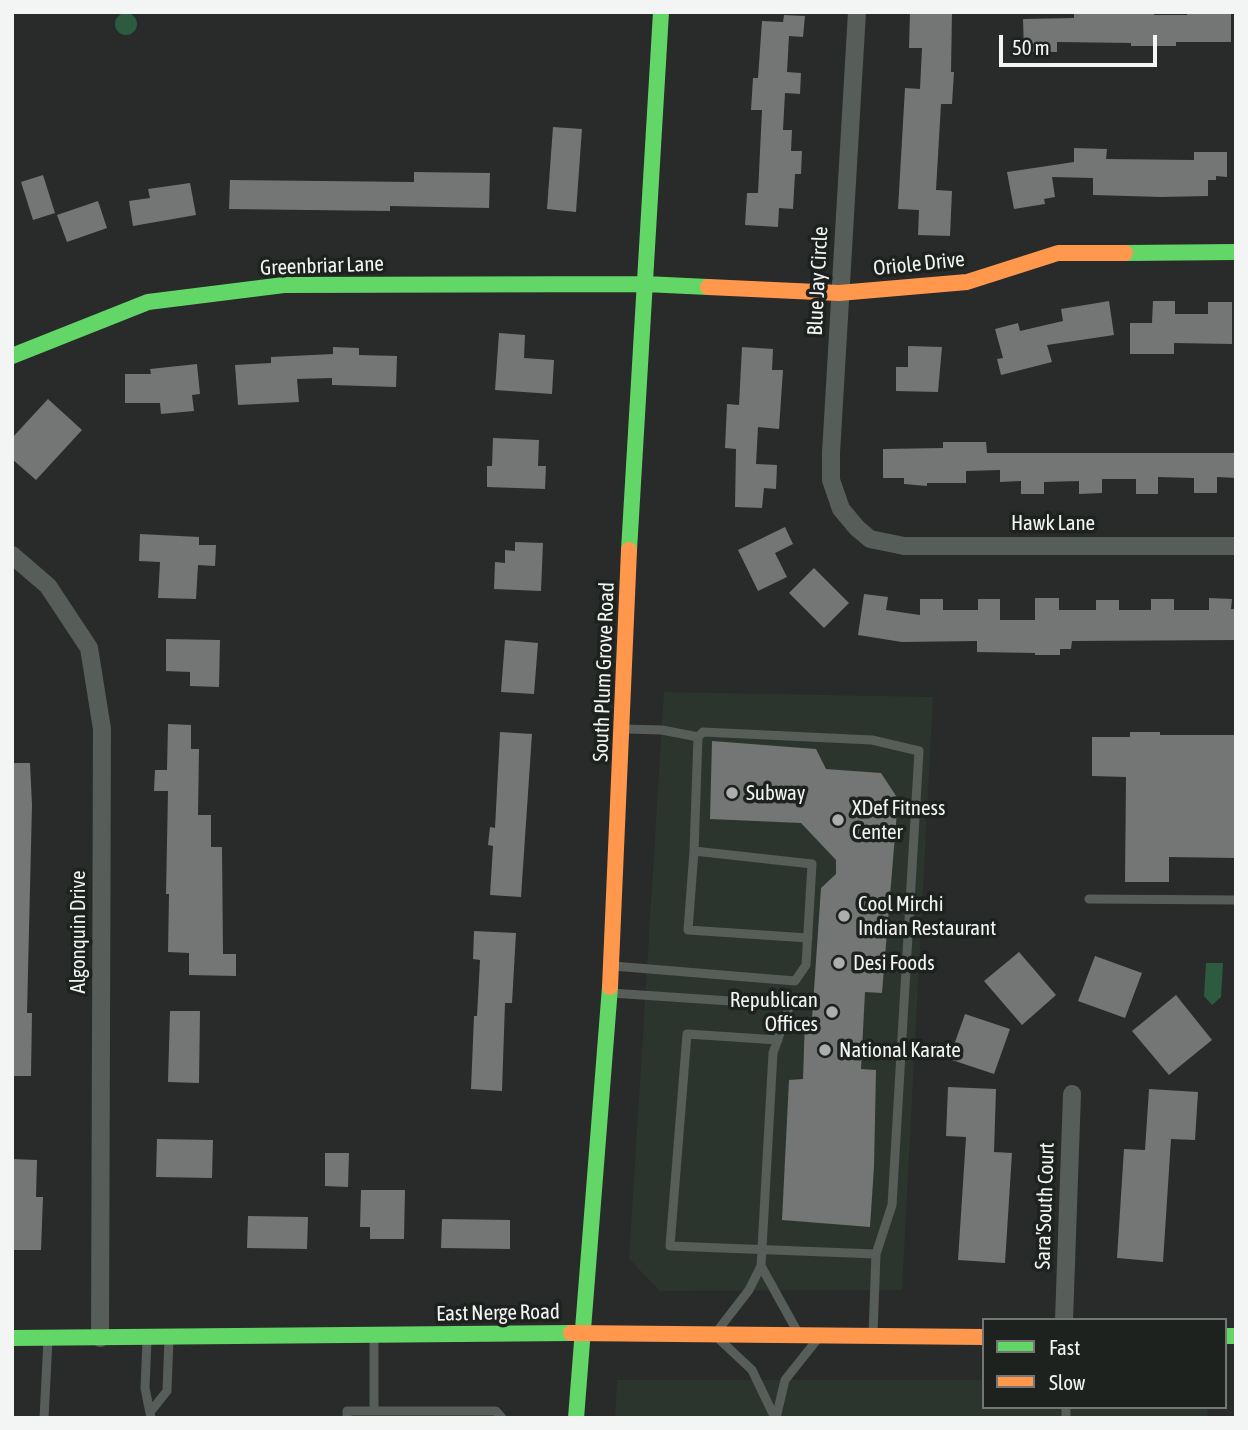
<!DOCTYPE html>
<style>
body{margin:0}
#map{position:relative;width:1248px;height:1430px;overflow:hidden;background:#282b29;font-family:"Asap Condensed",sans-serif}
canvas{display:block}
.frame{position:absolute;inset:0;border:14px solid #f2f5f3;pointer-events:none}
.legend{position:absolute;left:982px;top:1318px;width:245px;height:91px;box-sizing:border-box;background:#1e221f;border:2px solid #737674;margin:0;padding:9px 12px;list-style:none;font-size:21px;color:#f2f5f3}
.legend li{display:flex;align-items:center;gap:14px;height:35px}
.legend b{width:35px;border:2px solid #737674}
.scale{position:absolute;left:999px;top:35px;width:158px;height:32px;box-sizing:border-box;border:4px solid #f2f5f3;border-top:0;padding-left:9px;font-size:21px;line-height:24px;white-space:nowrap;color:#f2f5f3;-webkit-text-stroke:5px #1e221f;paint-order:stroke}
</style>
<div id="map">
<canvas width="1248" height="1430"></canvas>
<div class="frame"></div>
<ul class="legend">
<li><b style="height:9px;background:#63d668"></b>Fast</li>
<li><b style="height:9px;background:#ff974d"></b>Slow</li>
</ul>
<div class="scale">50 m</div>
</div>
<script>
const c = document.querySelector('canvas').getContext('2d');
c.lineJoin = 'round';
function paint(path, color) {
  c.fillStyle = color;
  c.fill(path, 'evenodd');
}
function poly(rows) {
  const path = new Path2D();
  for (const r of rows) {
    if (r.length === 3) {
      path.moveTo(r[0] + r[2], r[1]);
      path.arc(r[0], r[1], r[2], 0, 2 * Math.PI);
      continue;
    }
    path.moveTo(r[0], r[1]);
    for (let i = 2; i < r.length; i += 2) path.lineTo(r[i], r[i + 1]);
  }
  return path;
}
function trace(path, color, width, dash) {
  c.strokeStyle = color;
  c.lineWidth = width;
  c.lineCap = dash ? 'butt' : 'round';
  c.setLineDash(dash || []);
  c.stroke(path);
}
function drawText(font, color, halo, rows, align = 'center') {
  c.font = font + ' "Asap Condensed",sans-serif';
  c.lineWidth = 7;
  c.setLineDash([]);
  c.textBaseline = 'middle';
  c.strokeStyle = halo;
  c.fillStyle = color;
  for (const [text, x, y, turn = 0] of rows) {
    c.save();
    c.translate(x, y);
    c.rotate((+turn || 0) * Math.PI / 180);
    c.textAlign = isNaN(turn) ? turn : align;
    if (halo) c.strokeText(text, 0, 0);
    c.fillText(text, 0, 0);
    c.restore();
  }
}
paint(poly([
 [664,692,933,697,902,1290,660,1291,629,1259],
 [617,1380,984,1380,984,1407,1208,1407,1207,1418,615,1418]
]), '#2b352e');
paint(poly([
 [126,24,11],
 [1206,963,1223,963,1221,997,1212,1005,1204,996]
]), '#2c5b3f');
paint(poly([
 [910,12,952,12,951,72,954,72,952,104,941,104,936,190,952,191,950,236,918,235,919,210,898,209,905,88,920,89,922,48,909,48],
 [1074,12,1154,12,1154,15,1187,15,1187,12,1231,12,1231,42,1176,42,1176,46,1131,46,1131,43,1057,42,1057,52,1024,52,1023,19,1074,18],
 [784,15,805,16,803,37,789,36,787,72,801,73,800,94,785,93,783,130,792,130,791,151,802,151,801,174,795,174,793,209,779,208,778,227,745,225,747,193,758,193,762,110,751,110,753,78,758,78,762,21,783,22],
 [553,127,582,129,576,212,547,209],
 [1074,148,1107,149,1106,159,1194,160,1194,152,1227,152,1227,177,1216,176,1216,180,1208,180,1208,196,1161,197,1093,195,1093,178,1052,177,1055,197,1044,199,1045,204,1014,209,1007,172,1074,162],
 [414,172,490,173,489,208,390,206,390,211,229,209,230,180,414,182],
 [43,175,55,213,33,220,21,182],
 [190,183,196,215,133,226,129,201,150,198,148,189],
 [98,201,107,228,67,242,57,215],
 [1109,301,1114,335,1047,345,1052,362,1001,375,997,359,1003,358,995,329,1018,323,1020,331,1063,321,1061,309],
 [1153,301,1175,301,1175,314,1208,314,1208,302,1232,302,1232,344,1174,343,1174,354,1130,354,1130,323,1152,323],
 [499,333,525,335,524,358,554,360,552,394,495,390],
 [908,346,942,347,938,392,896,391,896,367,908,367],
 [333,347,359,348,359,355,397,356,396,387,332,385,332,378,297,379,299,402,238,405,235,365,271,363,271,357,333,354],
 [742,347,773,349,772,370,783,370,779,429,758,427,756,464,777,465,776,489,764,488,762,508,735,507,736,449,725,448,727,404,739,405],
 [197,364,200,394,192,395,194,411,161,414,160,403,125,403,125,374,151,374,150,369],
 [48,399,82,430,36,480,12,459,12,438],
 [493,438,539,440,538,466,546,466,545,489,487,487,487,466,492,466],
 [943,442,986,442,987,453,1236,453,1236,478,1217,477,1217,493,1194,493,1194,478,1158,477,1158,494,1136,494,1136,479,1102,479,1102,493,1079,494,1079,481,1044,482,1044,494,1021,494,1021,481,1000,482,1000,470,966,471,966,483,927,483,927,486,904,484,904,478,883,478,883,449,943,448],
 [785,527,793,544,775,553,787,577,758,591,738,550],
 [140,534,199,537,199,545,216,545,215,566,198,565,196,599,158,598,160,562,139,561],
 [515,542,543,543,541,591,494,589,495,562,505,563,505,550,515,551],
 [814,568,849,603,824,628,789,593],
 [864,594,888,597,886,610,920,615,920,599,943,599,943,610,978,610,978,599,1000,599,1000,620,1035,620,1035,598,1059,598,1059,610,1096,610,1096,600,1119,600,1119,610,1151,610,1151,599,1174,599,1174,610,1209,610,1209,598,1232,599,1231,609,1236,609,1236,640,1072,641,1071,649,1060,649,1060,655,1035,655,1035,653,977,652,977,641,902,642,858,635],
 [166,639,220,640,219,687,190,686,190,672,166,671],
 [505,640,538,643,534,694,501,692],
 [168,724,191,725,191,749,199,749,198,815,211,815,211,847,222,847,223,954,236,954,236,976,189,975,189,953,168,952,169,894,166,894,168,791,154,791,155,770,167,770],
 [500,732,532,734,521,897,490,895,493,846,488,845,490,827,495,828],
 [1130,732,1160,732,1160,735,1236,735,1236,858,1169,857,1169,882,1125,882,1126,777,1092,776,1092,737,1130,737],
 [712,741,816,749,826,769,881,773,898,799,882,993,865,992,861,1069,876,1070,874,1167,870,1227,782,1220,789,1080,803,1079,805,1018,812,1019,821,888,836,874,836,860,801,823,710,819],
 [12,763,30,763,32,805,27,1013,32,1013,31,1076,12,1076],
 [474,931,516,933,512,1003,505,1003,502,1091,471,1089,474,1016,477,1016,480,960,473,959],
 [1019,952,1056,995,1022,1025,984,981],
 [1095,956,1142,973,1125,1018,1078,1001],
 [1176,995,1212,1040,1169,1075,1132,1031],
 [170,1011,200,1011,199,1083,168,1082],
 [965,1014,1010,1029,994,1074,949,1059],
 [948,1087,996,1089,994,1152,1012,1153,1005,1263,958,1260,966,1137,946,1136],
 [1149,1089,1198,1092,1195,1140,1171,1139,1163,1262,1117,1258,1124,1149,1145,1150],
 [157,1139,213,1140,212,1178,156,1177],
 [325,1153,349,1153,348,1187,325,1186],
 [12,1159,37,1160,36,1197,43,1197,41,1250,12,1250],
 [361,1190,405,1190,404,1239,370,1239,370,1227,360,1227],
 [248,1216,308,1217,307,1249,247,1248],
 [442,1219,510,1220,510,1249,441,1248]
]), '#737674');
trace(poly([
 [698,737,703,732,872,740,919,751,892,1205,876,1254],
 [694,851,688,930,808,938],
 [1089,899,1236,900],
 [613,966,795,981,806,965,812,864,694,851,698,737,662,730,623,729],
 [611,993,790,1005,773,1053,761,1266,749,1290,718,1330],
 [778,1040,687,1034,670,1246,876,1254,873,1334],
 [761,1266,797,1331],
 [147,1340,145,1388,151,1418],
 [720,1340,752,1370,775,1418],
 [1066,1407,1066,1418],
 [151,1411,167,1391,169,1338],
 [374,1411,374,1336],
 [44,1418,48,1340],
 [347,1418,347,1411,496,1411,502,1418],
 [776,1418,785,1380,816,1341]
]), '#575d59', 9);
trace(poly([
 [857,12,831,453,831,480,841,509,857,528,870,539,904,546,1236,546],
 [12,555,48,586,89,648,102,729,100,1338],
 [1064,1320,1072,1094]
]), '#575d59', 18);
trace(poly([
 [1125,253,1236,252],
 [12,356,148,302,284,285,645,284,708,287],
 [629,550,661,12],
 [1225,1336,1236,1336],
 [12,1338,571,1333],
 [576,1418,610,987]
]), '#63d668', 16);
trace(poly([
 [708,287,839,293,967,282,1058,253,1125,253],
 [610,987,629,550],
 [571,1333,984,1337]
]), '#ff974d', 16);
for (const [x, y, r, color] of [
 [732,793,7,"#abaeac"],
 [838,820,7,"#abaeac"],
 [844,916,7,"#abaeac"],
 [839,963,7,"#abaeac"],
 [832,1012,7,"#abaeac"],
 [825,1050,7,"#abaeac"]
]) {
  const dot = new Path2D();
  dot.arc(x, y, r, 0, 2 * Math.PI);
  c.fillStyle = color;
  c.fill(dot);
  trace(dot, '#1e221f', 2.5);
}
drawText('21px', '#f2f5f3', '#1e221f', [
 ["Oriole Drive",919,264,-6],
 ["Greenbriar Lane",322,266,-2],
 ["Blue Jay Circle",818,281,-87],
 ["Hawk Lane",1053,523],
 ["South Plum Grove Road",604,672,-88],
 ["Algonquin Drive",78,932,-90],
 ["Sara'South Court",1045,1206,-88],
 ["East Nerge Road",498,1313,-1]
]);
drawText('21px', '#f2f5f3', '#1e221f', [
 ["Subway",746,793],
 ["XDef Fitness",852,808],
 ["Center",852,832],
 ["Cool Mirchi",858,904],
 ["Indian Restaurant",858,928],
 ["Desi Foods",853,963],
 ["Republican",818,1000,"right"],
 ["Offices",818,1024,"right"],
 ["National Karate",839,1050]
], 'left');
</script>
